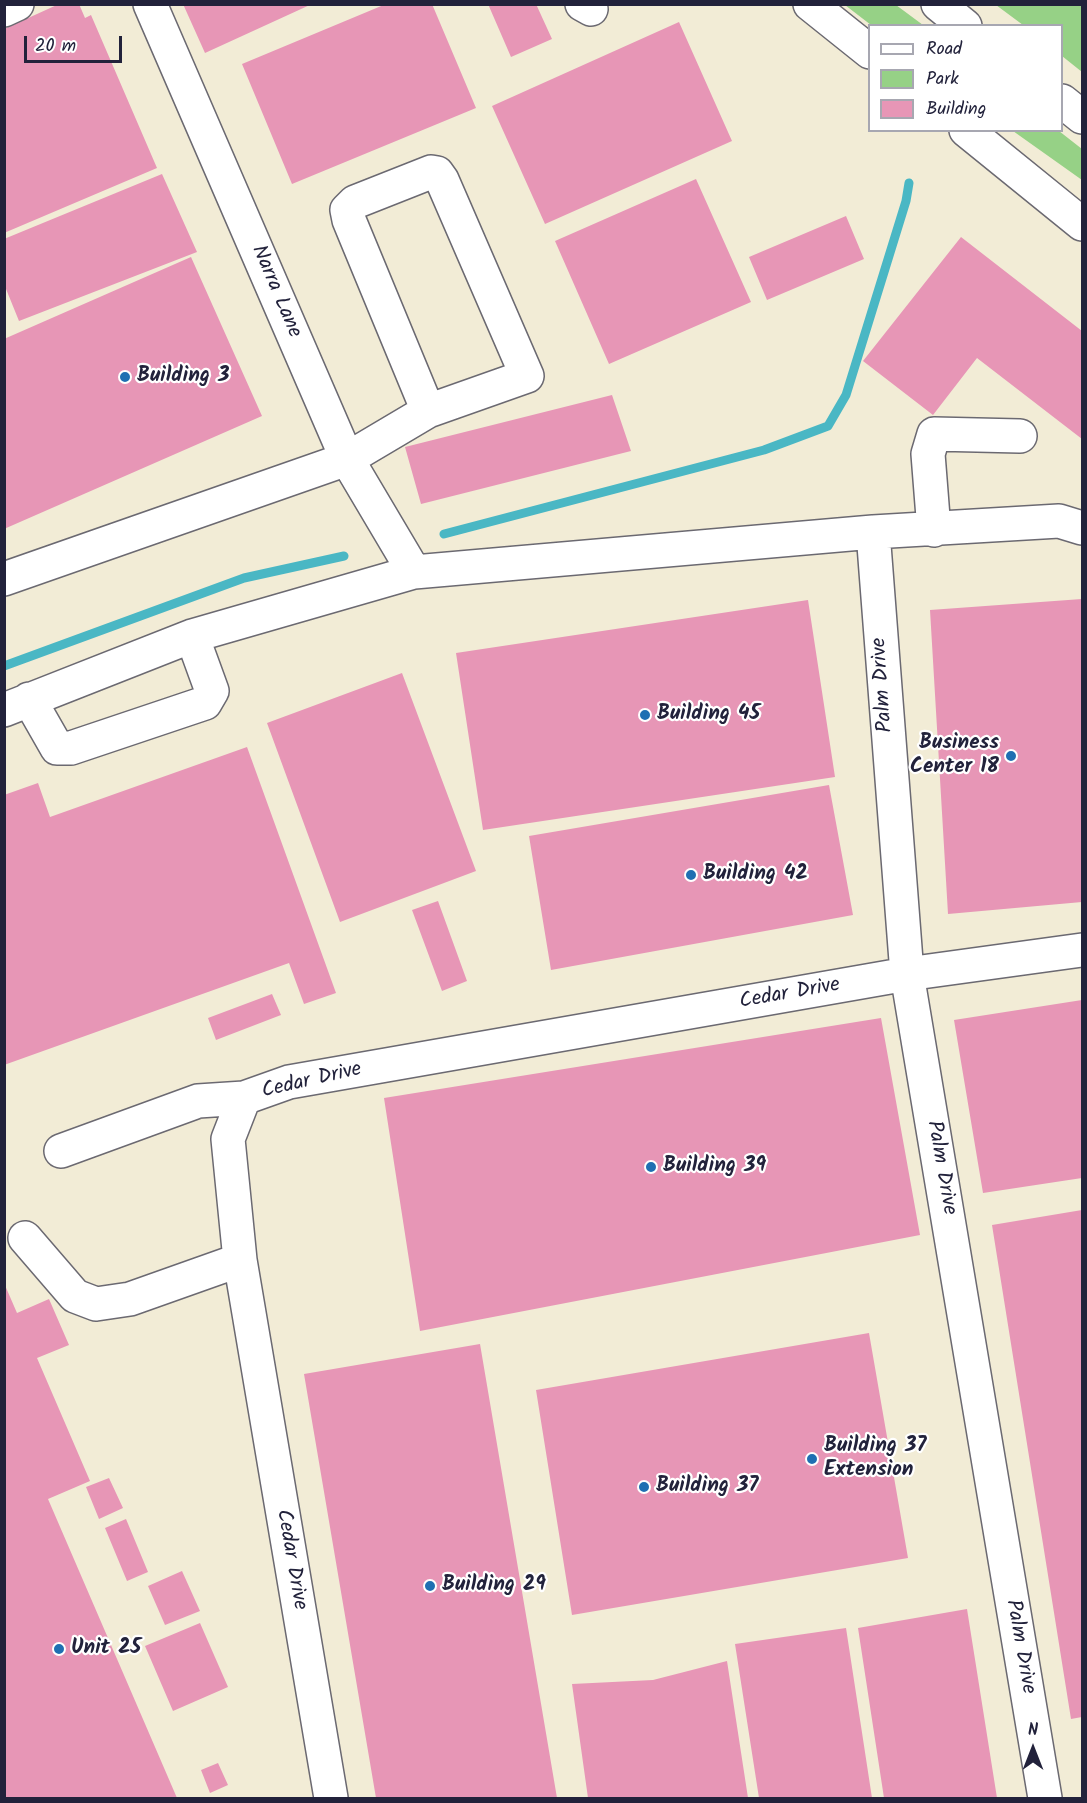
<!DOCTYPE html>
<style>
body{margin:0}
#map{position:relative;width:1087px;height:1803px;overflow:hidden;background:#f2ecd6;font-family:Kalam,sans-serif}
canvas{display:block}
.frame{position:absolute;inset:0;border:6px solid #22223b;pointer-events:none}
.legend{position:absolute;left:868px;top:24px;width:195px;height:108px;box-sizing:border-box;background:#fff;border:2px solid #a7a7b1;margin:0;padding:8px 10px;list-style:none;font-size:18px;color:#22223b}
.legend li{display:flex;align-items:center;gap:12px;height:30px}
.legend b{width:30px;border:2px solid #a7a7b1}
.north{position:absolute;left:1003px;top:1719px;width:60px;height:60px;-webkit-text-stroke:4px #fff;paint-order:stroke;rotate:0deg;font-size:16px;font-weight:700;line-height:24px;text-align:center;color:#22223b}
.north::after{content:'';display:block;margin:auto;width:21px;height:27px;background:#22223b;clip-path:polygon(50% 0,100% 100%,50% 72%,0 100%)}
.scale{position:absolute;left:24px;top:36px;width:98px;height:27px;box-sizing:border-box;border:3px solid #22223b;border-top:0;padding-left:8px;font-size:18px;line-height:21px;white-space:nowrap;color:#22223b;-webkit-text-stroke:4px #fff;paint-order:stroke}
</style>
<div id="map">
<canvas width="1087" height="1803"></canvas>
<div class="frame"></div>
<ul class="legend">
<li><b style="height:8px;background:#fff"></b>Road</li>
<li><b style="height:16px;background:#96d186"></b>Park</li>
<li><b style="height:16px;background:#e796b6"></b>Building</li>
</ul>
<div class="north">N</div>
<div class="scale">20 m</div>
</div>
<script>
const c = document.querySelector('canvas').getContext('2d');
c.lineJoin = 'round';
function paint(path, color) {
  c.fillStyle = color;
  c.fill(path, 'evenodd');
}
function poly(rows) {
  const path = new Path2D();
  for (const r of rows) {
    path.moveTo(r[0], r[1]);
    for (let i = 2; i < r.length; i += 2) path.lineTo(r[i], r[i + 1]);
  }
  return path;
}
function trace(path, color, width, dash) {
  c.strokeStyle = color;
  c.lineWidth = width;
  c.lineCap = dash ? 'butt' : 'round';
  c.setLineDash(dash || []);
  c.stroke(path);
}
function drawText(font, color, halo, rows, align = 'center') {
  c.font = font + ' Kalam,sans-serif';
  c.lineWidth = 4.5;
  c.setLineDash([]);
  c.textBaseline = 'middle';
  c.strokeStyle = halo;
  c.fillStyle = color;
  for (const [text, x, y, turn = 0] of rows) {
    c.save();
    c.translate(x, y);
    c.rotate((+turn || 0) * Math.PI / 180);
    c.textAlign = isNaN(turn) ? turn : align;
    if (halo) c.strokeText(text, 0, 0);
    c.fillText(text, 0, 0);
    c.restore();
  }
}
paint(poly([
 [845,5,896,5,923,25,871,25],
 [996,5,1082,5,1082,72,1062,56,1062,26,1023,25],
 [1013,131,1059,131,1082,149,1082,180]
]), '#96d186');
trace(poly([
 [444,534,764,450,828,426,846,395,906,201,909,183],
 [4,666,244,578,344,556]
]), '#4ab7c4', 9);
paint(poly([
 [59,4,79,4,85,18,91,15,157,168,4,233,4,29],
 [183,4,312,4,205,53],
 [386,4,432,4,476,108,292,184,242,64],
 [488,4,536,4,552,39,511,57],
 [679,22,732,141,545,224,492,106],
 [162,174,197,252,19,321,4,284,4,239],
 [696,179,751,302,609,364,555,241],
 [846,216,864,259,767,300,749,257],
 [961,237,1082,331,1082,439,977,358,933,415,863,361],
 [191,257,262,416,4,529,4,339],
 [612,395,631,451,421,504,405,447],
 [1082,599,1082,902,948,914,930,610],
 [808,600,835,777,483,830,456,653],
 [402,673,476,871,340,922,267,723],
 [247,747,336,993,304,1004,289,963,4,1065,4,795,38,783,50,817],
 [829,785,853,915,551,970,529,836],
 [438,901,467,981,442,991,412,910],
 [272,994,281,1015,216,1040,208,1018],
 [1082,1000,1082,1178,983,1193,954,1020],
 [881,1018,920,1235,420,1331,384,1098],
 [1082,1210,1082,1717,1071,1719,992,1225],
 [4,1283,17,1313,49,1299,69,1345,37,1358,90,1481,48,1499,177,1798,4,1798],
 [869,1333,908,1558,572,1615,536,1390],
 [480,1344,557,1798,376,1798,304,1374],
 [109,1478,123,1508,99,1519,86,1487],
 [126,1519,148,1572,127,1581,105,1528],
 [182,1571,200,1611,165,1625,148,1586],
 [967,1609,997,1798,884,1798,858,1628],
 [200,1623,228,1687,173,1711,145,1646],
 [846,1628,872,1798,759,1798,735,1644],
 [727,1661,748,1798,588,1798,572,1684,653,1680],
 [218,1763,228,1785,210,1793,201,1770]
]), '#e796b6');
const minor = poly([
 [150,4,347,459,414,572],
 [582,4,591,9],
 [4,10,17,4],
 [934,530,928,454,934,434,1020,436],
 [873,532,907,974,1045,1798],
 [4,579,347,459,428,411,527,376,442,180,437,173,431,172,355,202,347,210,349,220,428,411],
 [29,699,57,748,71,748,205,703,212,691,192,636],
 [4,710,192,636,414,572,873,532,1059,521,1082,528],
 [61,1151,198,1101,244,1098],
 [25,1238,75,1296,96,1304,130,1299,240,1260],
 [331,1798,240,1260,228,1139,244,1098,289,1082,907,974,1082,950]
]);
const major = poly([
 [810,4,870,52],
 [938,4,965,26],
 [1062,101,1082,117],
 [966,130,1082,224]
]);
trace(minor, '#6b6971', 36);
trace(major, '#6b6971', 36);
trace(minor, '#fff', 33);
trace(major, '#fff', 33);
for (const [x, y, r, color] of [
 [125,377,6,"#1f6fb2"],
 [645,715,6,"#1f6fb2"],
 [1011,756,6,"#1f6fb2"],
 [691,875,6,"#1f6fb2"],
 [651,1167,6,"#1f6fb2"],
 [812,1459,6,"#1f6fb2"],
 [644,1487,6,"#1f6fb2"],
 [430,1586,6,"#1f6fb2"],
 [59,1649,6,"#1f6fb2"]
]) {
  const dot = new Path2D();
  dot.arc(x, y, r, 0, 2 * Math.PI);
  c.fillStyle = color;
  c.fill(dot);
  trace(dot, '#fff', 2);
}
drawText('21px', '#22223b', '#fff', [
 ["Narra Lane",275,292,67],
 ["Palm Drive",884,685,-94],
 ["Cedar Drive",790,995,-10],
 ["Cedar Drive",312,1082,-13],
 ["Palm Drive",940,1168,80],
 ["Cedar Drive",290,1560,80],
 ["Palm Drive",1019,1647,80]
]);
drawText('bold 21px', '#22223b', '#fff', [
 ["Building 3",137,377],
 ["Building 45",657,715],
 ["Business",999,744,"right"],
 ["Center 18",999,768,"right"],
 ["Building 42",703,875],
 ["Building 39",663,1167],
 ["Building 37",824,1447],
 ["Extension",824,1471],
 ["Building 37",656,1487],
 ["Building 29",442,1586],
 ["Unit 25",71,1649]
], 'left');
</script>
